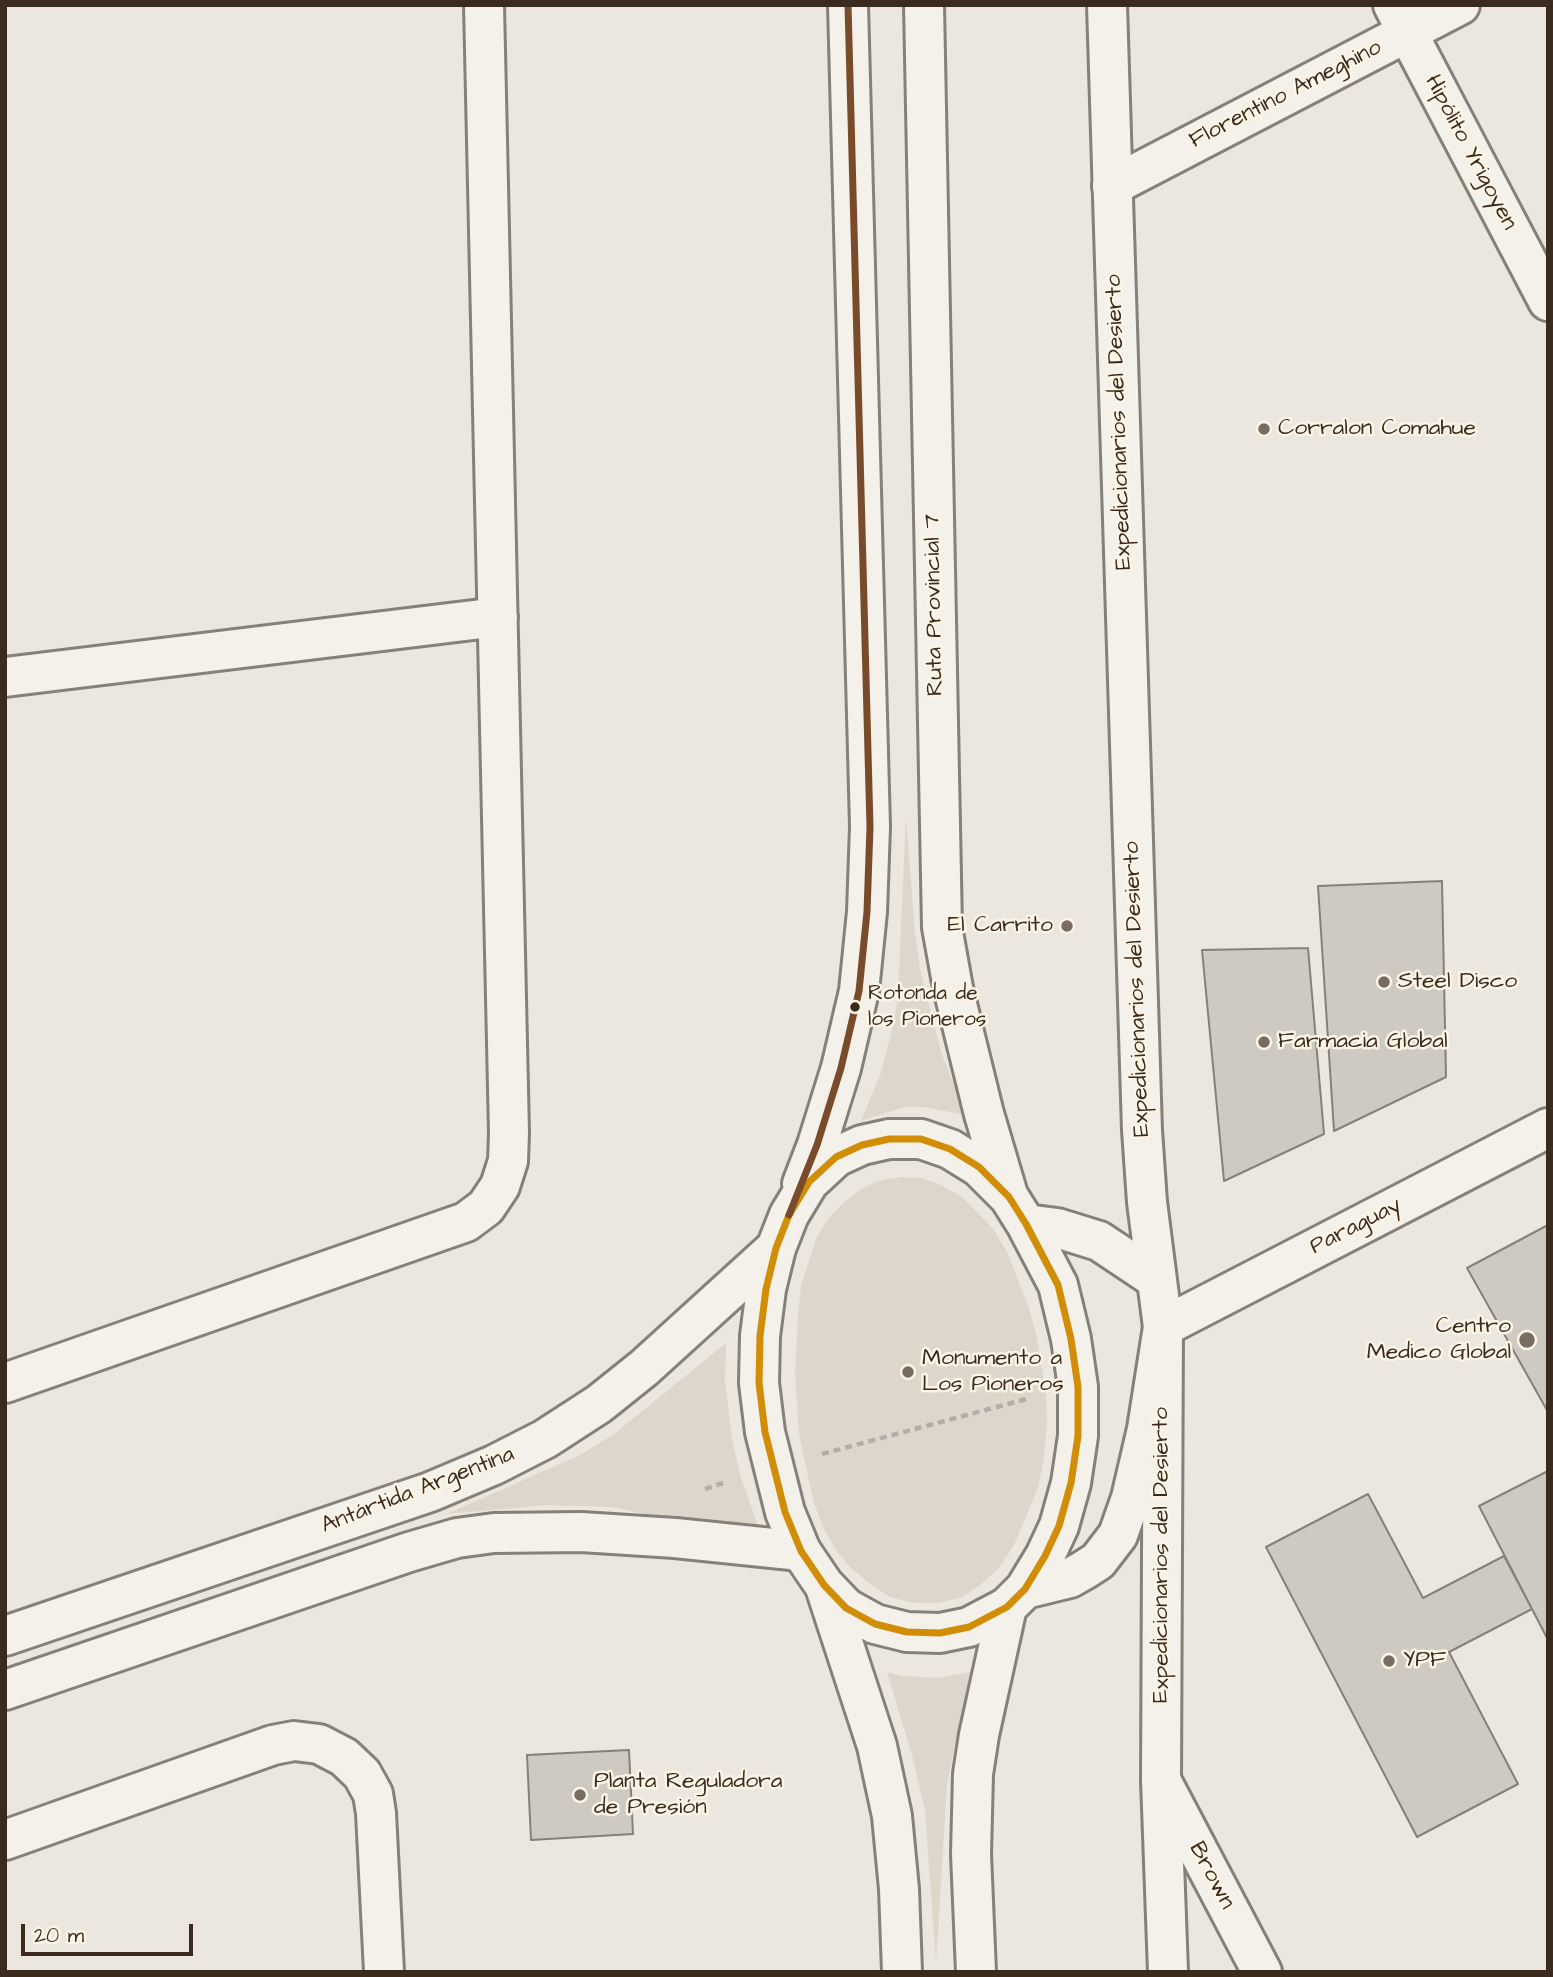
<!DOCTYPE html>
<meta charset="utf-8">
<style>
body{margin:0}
#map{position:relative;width:1553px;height:1977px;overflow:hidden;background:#ebe7de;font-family:"Architects Daughter",sans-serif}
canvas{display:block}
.frame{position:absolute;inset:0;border:7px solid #3b2a1e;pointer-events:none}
.scale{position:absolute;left:21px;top:1924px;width:172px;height:32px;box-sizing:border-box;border:4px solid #3b2a1e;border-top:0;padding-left:9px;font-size:21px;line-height:24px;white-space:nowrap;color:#3b2a1e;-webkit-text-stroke:5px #fcf5e5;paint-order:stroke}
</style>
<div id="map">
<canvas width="1553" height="1977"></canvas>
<div class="frame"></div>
<div class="scale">20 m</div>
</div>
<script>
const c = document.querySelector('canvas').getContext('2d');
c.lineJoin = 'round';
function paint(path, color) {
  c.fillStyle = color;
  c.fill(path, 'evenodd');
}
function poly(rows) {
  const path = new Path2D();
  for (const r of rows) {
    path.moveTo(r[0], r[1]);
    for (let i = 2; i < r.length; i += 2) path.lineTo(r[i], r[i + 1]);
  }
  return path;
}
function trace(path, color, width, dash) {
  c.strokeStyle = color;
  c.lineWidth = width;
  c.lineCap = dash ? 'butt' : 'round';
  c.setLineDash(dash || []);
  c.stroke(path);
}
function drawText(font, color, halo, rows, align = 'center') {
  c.font = font + ' "Architects Daughter",sans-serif';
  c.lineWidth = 5;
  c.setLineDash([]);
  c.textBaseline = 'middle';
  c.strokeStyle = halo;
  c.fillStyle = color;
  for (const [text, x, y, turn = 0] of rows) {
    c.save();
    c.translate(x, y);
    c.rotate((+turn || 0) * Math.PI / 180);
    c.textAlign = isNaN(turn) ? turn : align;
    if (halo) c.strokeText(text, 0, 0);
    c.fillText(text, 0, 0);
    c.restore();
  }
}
paint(poly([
 [906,817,915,932,920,969,941,1052,966,1115,924,1107,905,1107,861,1121,881,1072,894,1023,898,996],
 [900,1177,922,1178,941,1185,962,1197,994,1230,1007,1252,1029,1308,1037,1338,1046,1393,1047,1425,1044,1457,1038,1488,1014,1545,998,1569,979,1586,960,1598,937,1603,913,1603,890,1597,870,1584,851,1568,836,1550,824,1529,814,1503,799,1434,795,1374,798,1315,801,1286,816,1239,827,1220,843,1203,860,1190,878,1181],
 [726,1343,725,1380,732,1440,741,1478,765,1545,679,1521,612,1507,549,1505,447,1514,582,1454,614,1434],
 [887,1672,903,1676,938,1678,970,1672,947,1784,936,1963,925,1811,913,1759]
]), '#ddd6ca');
const building = poly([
 [1442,881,1446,1077,1334,1131,1318,886,1442,881],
 [1308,948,1324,1134,1224,1181,1202,950,1308,948],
 [1548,1225,1548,1412,1467,1268,1548,1225],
 [1548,1471,1548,1640,1479,1506,1548,1471],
 [1368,1494,1423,1598,1504,1556,1532,1609,1449,1652,1518,1784,1417,1837,1266,1547,1368,1494],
 [629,1750,633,1834,531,1840,527,1755,629,1750]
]);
paint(building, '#cecac2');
trace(building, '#858079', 2);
const minor = poly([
 [1393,5,1548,301],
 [1112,186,1460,5],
 [5,677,498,617],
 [5,1383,466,1222,486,1207,500,1186,508,1161,509,1133,484,5],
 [1161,1780,1262,1972],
 [5,1840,273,1745,294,1741,319,1744,344,1757,362,1774,373,1794,376,1813,384,1972]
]);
const major = poly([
 [1107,5,1142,1130,1147,1202,1163,1327,1161,1780,1168,1972],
 [1163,1327,1548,1128],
 [5,1636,430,1492,494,1465,545,1439,599,1404,644,1368,776,1248],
 [5,1690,409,1552,457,1538,494,1533,581,1532,675,1538,801,1551]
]);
const highway = poly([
 [924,5,942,927,953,988,984,1114,1008,1195],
 [889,1139,921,1139,950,1149,979,1167,1009,1197,1026,1224,1058,1285,1071,1339,1078,1387,1078,1436,1071,1483,1059,1526,1045,1556,1025,1589,1007,1607,969,1627,940,1633,907,1632,875,1624,846,1608,824,1585,801,1551,785,1512,765,1432,759,1383,760,1336,766,1289,776,1248,789,1215,809,1182,836,1157,862,1145,889,1139],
 [802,1184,817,1145,841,1068,859,991,867,912,870,827,848,5],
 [1026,1224,1057,1228,1099,1241,1156,1279],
 [825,1587,877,1746,892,1816,899,1889,902,1972],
 [1025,1589,1070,1578,1084,1570,1098,1561,1118,1535,1131,1498,1147,1429,1163,1327],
 [976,1972,971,1854,973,1774,979,1735,1007,1607]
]);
trace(minor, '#858079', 44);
trace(major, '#858079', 44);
trace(highway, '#858079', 44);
trace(poly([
 [822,1454,1030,1398],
 [705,1489,726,1482]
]), '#b1ada7', 4.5, [7, 5]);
trace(minor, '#f4f0ea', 38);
trace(major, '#f4f0ea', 38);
trace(highway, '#f4f0ea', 38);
trace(poly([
 [889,1139,921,1139,950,1149,979,1167,1009,1197,1026,1224,1058,1285,1071,1339,1078,1387,1078,1436,1071,1483,1059,1526,1045,1556,1025,1589,1007,1607,969,1627,940,1633,907,1632,875,1624,846,1608,824,1585,801,1551,785,1512,765,1432,759,1383,760,1336,766,1289,776,1248,789,1215,809,1182,836,1157,862,1145,889,1139]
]), '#d18d06', 7);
trace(poly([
 [789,1215,817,1145,841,1068,859,991,867,912,870,827,848,5]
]), '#7a4b2a', 7);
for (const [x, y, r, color] of [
 [1264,429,7,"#796c61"],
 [1067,926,7,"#796c61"],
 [1384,982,7,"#796c61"],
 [855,1007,6,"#3b2a1e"],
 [1264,1042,7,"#796c61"],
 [1527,1340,9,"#796c61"],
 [908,1372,7,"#796c61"],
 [1389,1661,7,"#796c61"],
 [580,1795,7,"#796c61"]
]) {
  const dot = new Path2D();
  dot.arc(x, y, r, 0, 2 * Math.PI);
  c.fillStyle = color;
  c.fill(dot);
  trace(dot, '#fcf5e5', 2.5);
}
drawText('21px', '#3b2a1e', '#fcf5e5', [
 ["Rotonda de",868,995],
 ["los Pioneros",868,1021]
], 'left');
drawText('23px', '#3b2a1e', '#fcf5e5', [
 ["Florentino Ameghino",1286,95,-27],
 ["Hipólito Yrigoyen",1470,153,62],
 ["Expedicionarios del Desierto",1120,422,-92],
 ["Ruta Provincial 7",935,605,-91],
 ["Expedicionarios del Desierto",1138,989,-92],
 ["Paraguay",1356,1227,-27],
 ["Antártida Argentina",418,1491,-21],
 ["Expedicionarios del Desierto",1162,1555,-90],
 ["Brown",1211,1876,62]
]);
drawText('23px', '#3b2a1e', '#fcf5e5', [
 ["Corralon Comahue",1278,429],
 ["El Carrito",1053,926,"right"],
 ["Steel Disco",1398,982],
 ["Farmacia Global",1278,1042],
 ["Centro",1511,1327,"right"],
 ["Medico Global",1511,1353,"right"],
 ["Monumento a",922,1359],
 ["Los Pioneros",922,1385],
 ["YPF",1403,1661],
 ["Planta Reguladora",594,1782],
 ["de Presión",594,1808]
], 'left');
</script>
